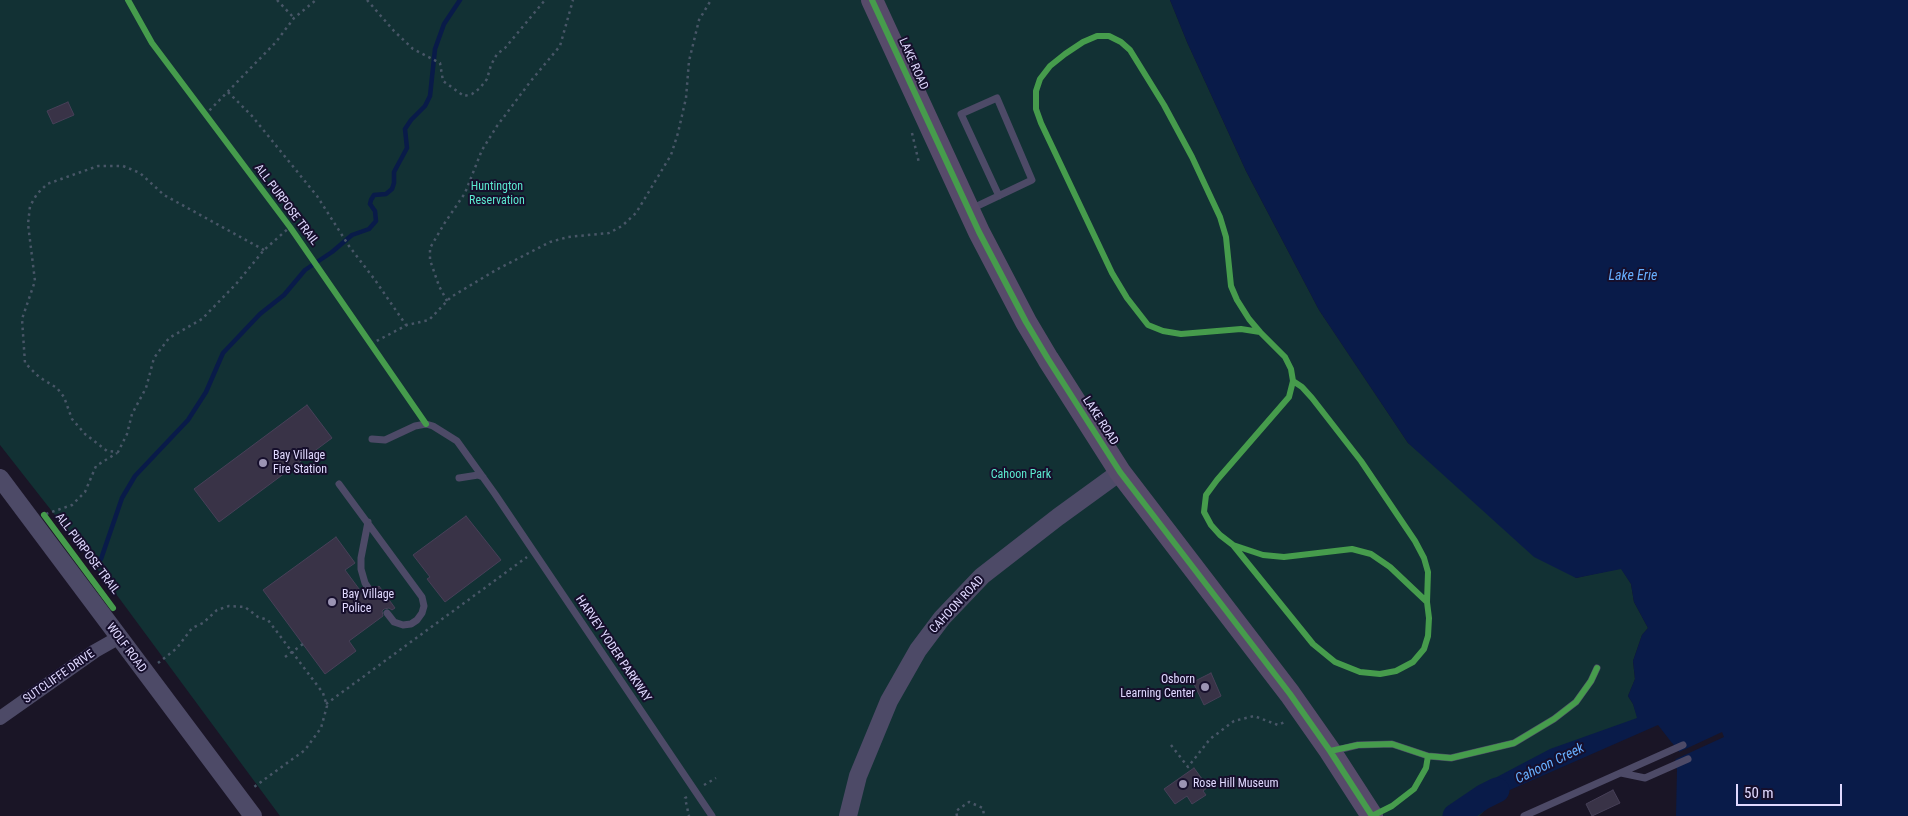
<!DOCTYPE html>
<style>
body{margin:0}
#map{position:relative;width:1908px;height:816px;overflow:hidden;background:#1a1526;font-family:"Roboto Condensed",sans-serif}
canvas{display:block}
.scale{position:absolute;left:1736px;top:784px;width:106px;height:22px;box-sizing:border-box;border:2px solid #e0d9ff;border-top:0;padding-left:6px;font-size:15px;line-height:18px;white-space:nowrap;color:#e0d9ff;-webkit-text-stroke:4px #160f2c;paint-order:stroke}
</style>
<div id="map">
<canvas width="1908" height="816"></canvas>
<div class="scale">50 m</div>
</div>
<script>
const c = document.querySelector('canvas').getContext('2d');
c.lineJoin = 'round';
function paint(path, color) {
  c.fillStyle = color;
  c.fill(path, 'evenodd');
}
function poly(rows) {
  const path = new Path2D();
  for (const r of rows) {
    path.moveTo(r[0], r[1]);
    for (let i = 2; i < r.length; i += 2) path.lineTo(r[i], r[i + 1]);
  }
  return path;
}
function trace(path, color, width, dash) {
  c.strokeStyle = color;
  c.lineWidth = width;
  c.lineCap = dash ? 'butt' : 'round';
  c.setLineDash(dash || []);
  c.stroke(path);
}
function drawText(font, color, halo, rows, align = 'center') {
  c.font = font + ' "Roboto Condensed",sans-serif';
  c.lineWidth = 4;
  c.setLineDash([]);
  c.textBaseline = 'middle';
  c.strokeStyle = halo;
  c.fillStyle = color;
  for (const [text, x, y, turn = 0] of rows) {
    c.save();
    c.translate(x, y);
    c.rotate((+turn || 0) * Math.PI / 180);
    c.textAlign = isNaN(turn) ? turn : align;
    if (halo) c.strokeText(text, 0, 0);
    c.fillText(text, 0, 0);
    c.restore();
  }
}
paint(poly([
 [0,0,1170,0,1187,42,1246,171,1319,310,1408,443,1576,578,1621,568,1631,584,1634,602,1648,628,1642,635,1633,661,1635,679,1628,696,1633,704,1638,718,1503,793,1479,816,280,816,105,579,0,445]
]), '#123134');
paint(poly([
 [1170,0,1908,0,1908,816,1676,816,1677,769,1673,764,1679,752,1658,725,1503,793,1478,814,1467,806,1495,778,1550,749,1637,718,1633,704,1628,696,1635,679,1633,661,1642,635,1648,628,1634,602,1631,584,1621,569,1576,578,1534,557,1408,443,1319,310,1246,171,1187,42]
]), '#091b49');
paint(poly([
 [1722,732,1724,737,1676,759,1673,764,1677,771,1674,772,1671,763,1676,752,1670,744,1672,743,1679,752]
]), '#1a1526');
trace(poly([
 [101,559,122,498,135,476,188,420,206,392,223,353,260,314,284,295,305,270,332,252,352,235,369,229,376,221,375,211,370,204,371,200,374,195,386,194,392,189,394,183,394,172,407,148,405,129,411,120,425,106,430,96,435,49,444,24,460,0]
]), '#091b49', 4.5);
trace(poly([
 [1455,816,1483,797,1497,790]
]), '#091b49', 25);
const building = poly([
 [68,102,74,115,53,124,47,111,68,102],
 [307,405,332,438,219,522,194,489,307,405],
 [466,516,501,560,445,602,427,579,430,577,413,555,466,516],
 [336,537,355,563,345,570,365,597,367,595,371,597,374,596,376,592,375,589,379,586,395,608,392,610,389,608,384,609,382,611,383,616,349,641,356,651,325,674,263,590,336,537],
 [1211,673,1221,696,1204,705,1193,682,1211,673],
 [1194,768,1208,787,1203,791,1206,795,1192,804,1187,796,1175,804,1164,789,1194,768],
 [1613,790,1620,803,1592,816,1586,804,1613,790]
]);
paint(building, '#393347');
trace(building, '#474058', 1);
trace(poly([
 [277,0,294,18],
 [367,0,394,31,413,49,440,63,443,81,464,96,472,94,480,88,487,79,491,65,497,54,505,48,545,0],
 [228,92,252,116,317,196,349,246,375,280,406,325],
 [205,115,276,42,294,18,316,0],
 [912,133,919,163],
 [264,250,164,195,140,173,123,166,98,166,47,184,37,194,30,206,28,224,35,281,22,319,25,363,39,377,57,388,64,397,72,419,85,434,107,451,118,452,127,434,132,414,146,388,154,358,169,338,202,319,236,284,264,250,290,227],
 [447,301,439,286,430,260,430,248,444,224,465,193,482,150,497,126,530,82,560,46,573,0],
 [371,344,407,325,429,320,451,297,496,270,550,242,568,237,609,233,622,226,636,213,671,155,678,133,686,98,689,61,699,20,711,0],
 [46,514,72,505,85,492,96,466,117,453],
 [285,657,303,644],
 [158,663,177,648,192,628,203,623,217,610,229,606,245,607,258,617,268,620,323,693,327,706,321,728,305,750,254,787],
 [326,704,527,557],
 [1171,745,1188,767,1210,739,1234,721,1254,716,1278,725,1287,721],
 [704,785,716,778],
 [687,797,685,798,689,816],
 [957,816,956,811,969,802,983,808,984,816]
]), '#485667', 2.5, [2.5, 4]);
trace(poly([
 [971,209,1032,180,997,98,961,114,999,196],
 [372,439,385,440,415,426,426,424,433,426,457,441,495,494,712,816],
 [459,478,478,475,483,477],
 [339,484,422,597,424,606,422,613,417,620,411,624,403,625,394,622,387,613],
 [368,522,361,558,361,569,365,583,371,592],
 [1333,751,1358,745,1392,744,1428,756,1451,758,1514,743,1554,719,1576,702,1591,681,1597,668],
 [1621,773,1645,778,1688,759],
 [1524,816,1683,745]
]), '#4d4a67', 7);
trace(poly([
 [0,718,95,651,118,638]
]), '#4d4a67', 14);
trace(poly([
 [0,478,253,816],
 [848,816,858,776,889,701,918,650,942,618,982,576,1058,517,1120,472]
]), '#4d4a67', 18);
trace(poly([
 [872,0,979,232,1026,322,1048,359,1120,472,1290,694,1330,751,1372,816]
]), '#574b6a', 22);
trace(poly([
 [128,0,152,43,290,227,426,424],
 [872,0,979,232,1026,322,1048,359,1120,472,1290,694,1330,751,1372,816,1392,806,1414,789,1426,768,1428,756],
 [1097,36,1109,36,1121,42,1130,50,1164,105,1192,157,1220,217,1226,237,1231,286,1237,300,1249,319,1260,332,1241,329,1181,334,1163,331,1148,325,1127,298,1112,273,1041,123,1036,109,1036,91,1040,79,1050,66,1065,54,1083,42,1097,36],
 [1293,381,1302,387,1312,398,1361,461,1415,541,1424,558,1428,572,1427,602],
 [44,515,113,608],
 [1233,545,1263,555,1284,557,1352,549,1371,554,1390,567,1427,602,1429,618,1428,636,1424,649,1413,662,1396,671,1380,674,1360,672,1335,662,1313,644,1233,545,1220,535,1211,525,1204,512,1206,495,1217,480,1289,397,1293,381,1291,369,1285,357,1260,332],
 [1330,751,1358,745,1392,744,1428,756,1451,758,1514,743,1554,719,1576,702,1591,681,1597,668]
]), '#469c4c', 6);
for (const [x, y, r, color] of [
 [263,463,5,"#9b94b3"],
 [332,602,5,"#9b94b3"],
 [1205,687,5,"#9b94b3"],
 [1183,784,5,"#9b94b3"]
]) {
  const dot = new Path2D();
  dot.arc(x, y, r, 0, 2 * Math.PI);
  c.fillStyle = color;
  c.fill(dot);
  trace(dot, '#160f2c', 2);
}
drawText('12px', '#e0d9ff', '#160f2c', [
 ["LAKE ROAD",913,64,66],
 ["ALL PURPOSE TRAIL",286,205,53],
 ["LAKE ROAD",1100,421,57],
 ["ALL PURPOSE TRAIL",87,554,53],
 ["CAHOON ROAD",957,605,-47],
 ["WOLF ROAD",126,648,53],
 ["HARVEY YODER PARKWAY",613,649,56],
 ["SUTCLIFFE DRIVE",59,677,-35]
]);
drawText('12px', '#5be9cf', '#160f2c', [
 ["Huntington",497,187],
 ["Reservation",497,201],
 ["Cahoon Park",1021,475]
]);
drawText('12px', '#e0d9ff', '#160f2c', [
 ["Bay Village",273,456],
 ["Fire Station",273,470],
 ["Bay Village",342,595],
 ["Police",342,609],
 ["Osborn",1195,680,"right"],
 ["Learning Center",1195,694,"right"],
 ["Rose Hill Museum",1193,784]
], 'left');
drawText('italic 14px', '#67afff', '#160f2c', [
 ["Lake Erie",1633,276],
 ["Cahoon Creek",1550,764,-26]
]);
</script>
